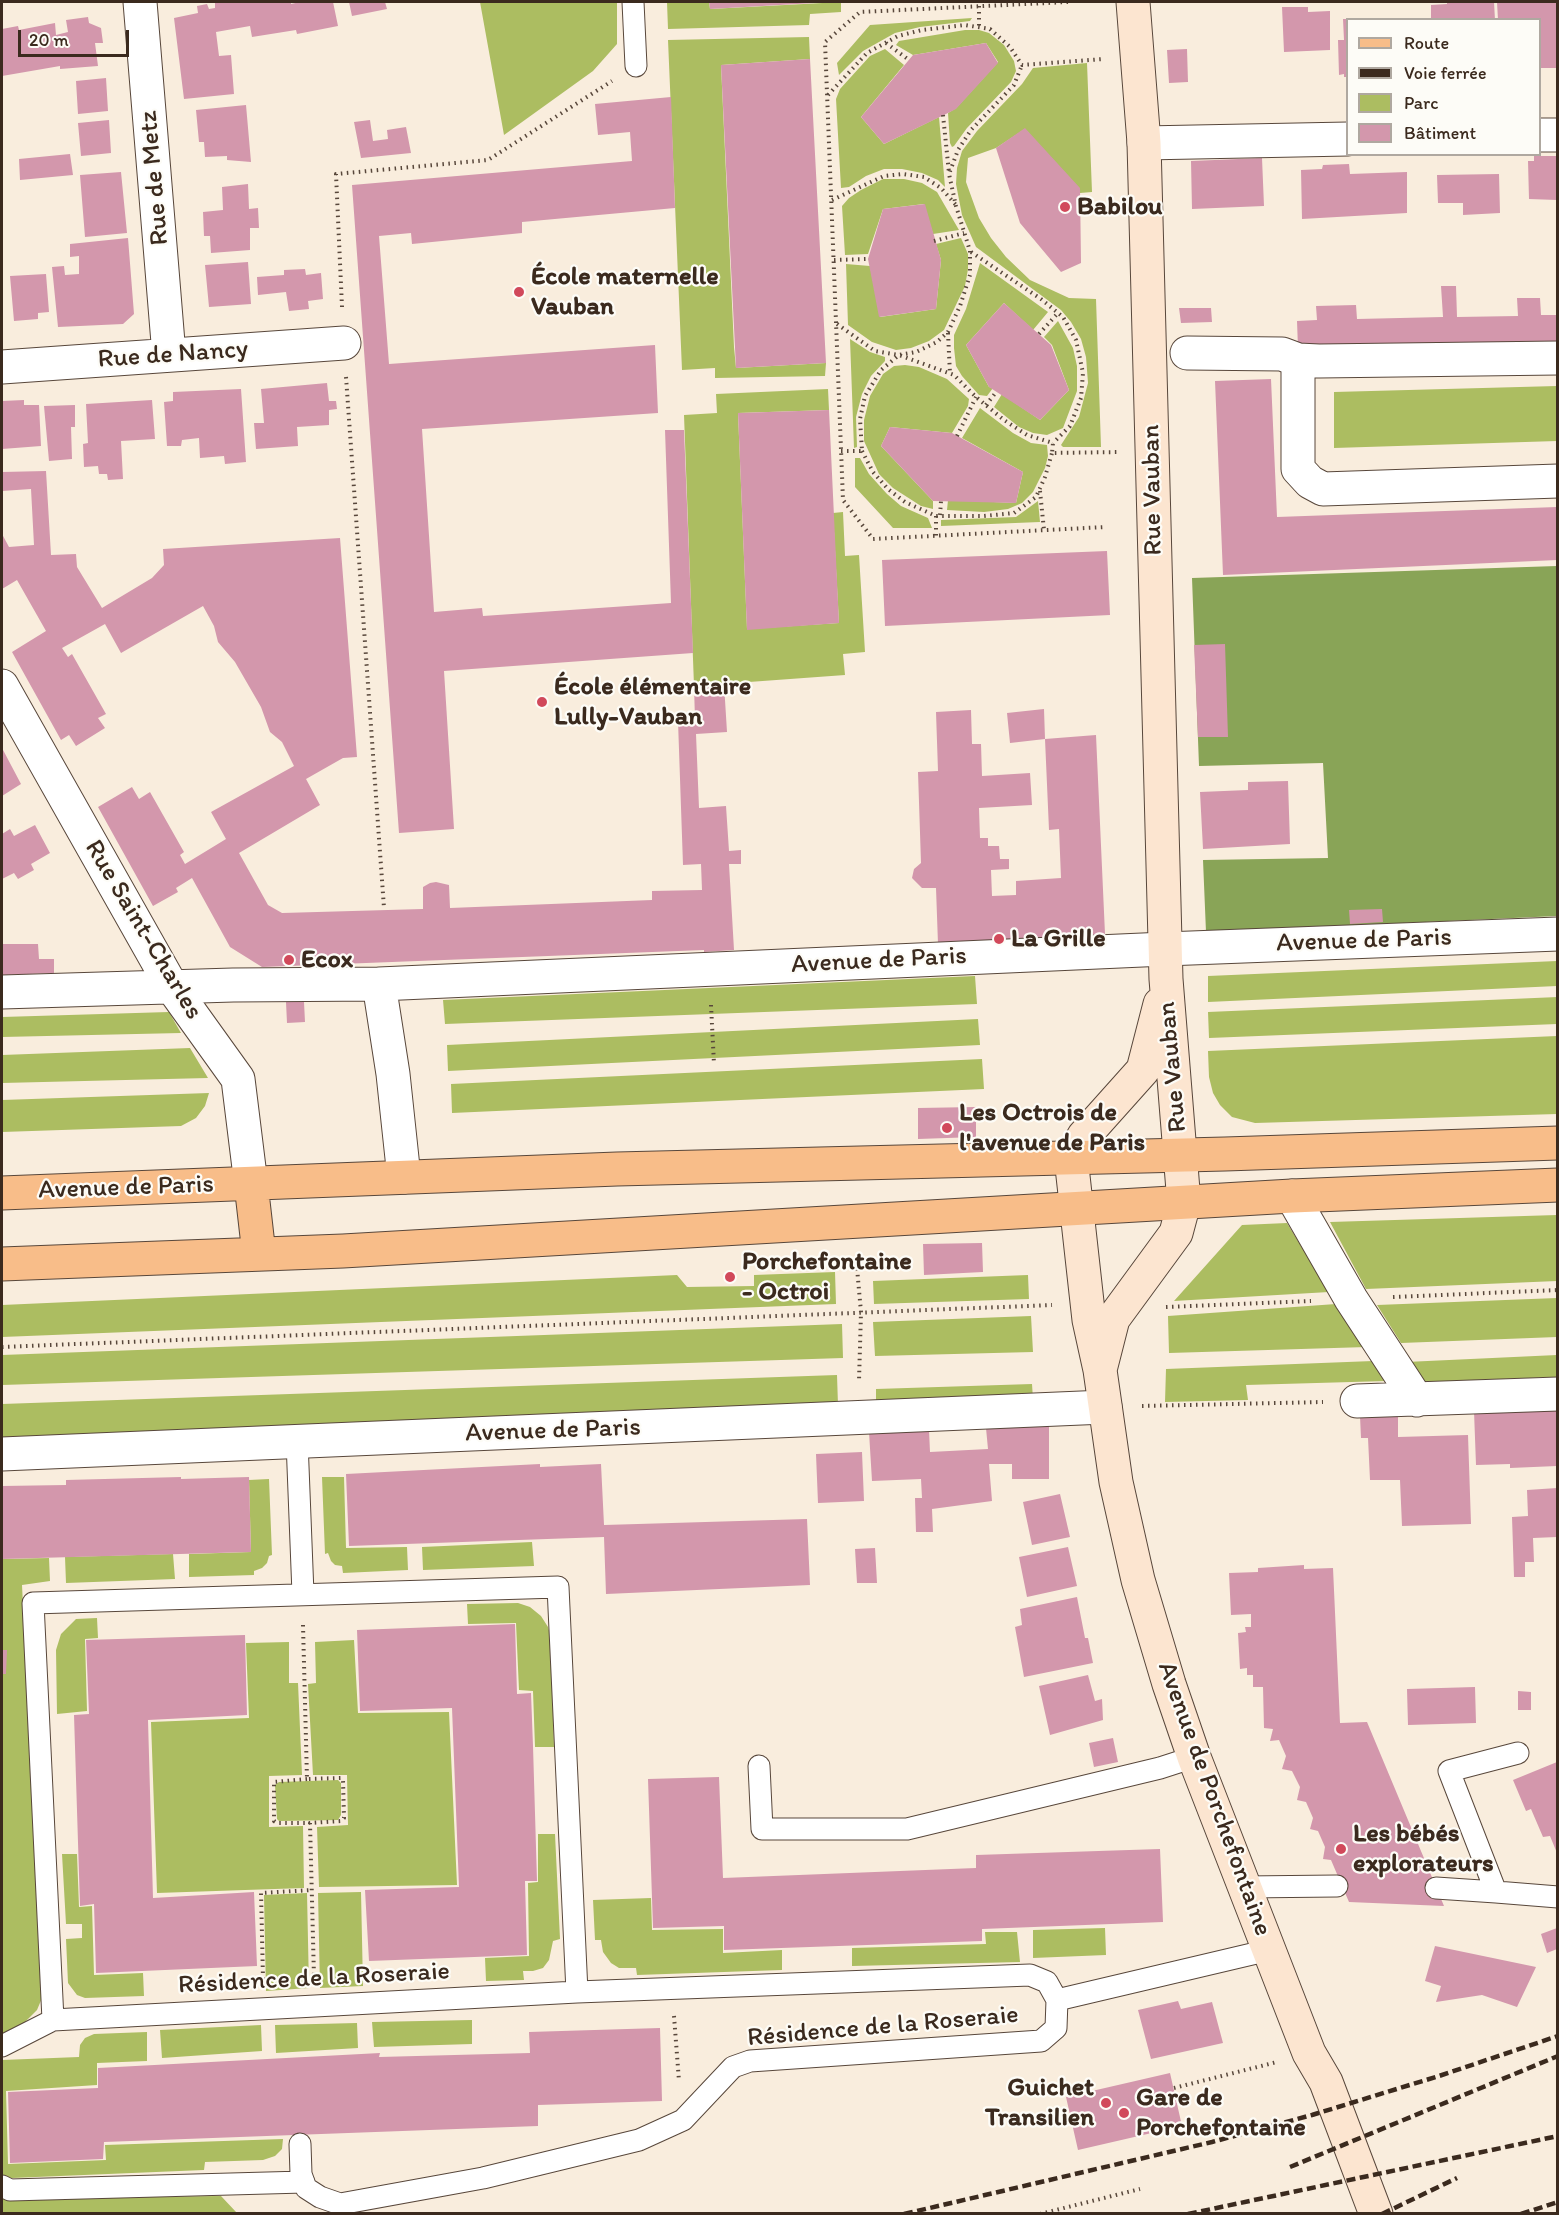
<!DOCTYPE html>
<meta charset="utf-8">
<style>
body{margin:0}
#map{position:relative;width:1559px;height:2215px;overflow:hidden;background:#f9eddd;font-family:Itim,sans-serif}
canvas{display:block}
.frame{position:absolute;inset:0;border:3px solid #3b2a1e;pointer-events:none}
.legend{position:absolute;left:1346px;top:18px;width:195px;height:138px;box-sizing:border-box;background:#fdfcf7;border:2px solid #afa8a0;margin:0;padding:8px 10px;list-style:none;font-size:18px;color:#3b2a1e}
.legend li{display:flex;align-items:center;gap:12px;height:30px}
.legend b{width:30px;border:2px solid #afa8a0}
.scale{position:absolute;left:18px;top:30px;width:111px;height:27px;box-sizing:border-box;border:3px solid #3b2a1e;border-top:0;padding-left:8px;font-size:18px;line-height:21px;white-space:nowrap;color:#3b2a1e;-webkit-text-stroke:4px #fdfcf7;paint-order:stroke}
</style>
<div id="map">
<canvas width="1559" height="2215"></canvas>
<div class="frame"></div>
<ul class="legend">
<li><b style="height:8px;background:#f8bd89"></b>Route</li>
<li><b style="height:8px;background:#3b2a1e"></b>Voie ferrée</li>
<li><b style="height:16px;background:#acbd61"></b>Parc</li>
<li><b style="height:16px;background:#d397ac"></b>Bâtiment</li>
</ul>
<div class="scale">20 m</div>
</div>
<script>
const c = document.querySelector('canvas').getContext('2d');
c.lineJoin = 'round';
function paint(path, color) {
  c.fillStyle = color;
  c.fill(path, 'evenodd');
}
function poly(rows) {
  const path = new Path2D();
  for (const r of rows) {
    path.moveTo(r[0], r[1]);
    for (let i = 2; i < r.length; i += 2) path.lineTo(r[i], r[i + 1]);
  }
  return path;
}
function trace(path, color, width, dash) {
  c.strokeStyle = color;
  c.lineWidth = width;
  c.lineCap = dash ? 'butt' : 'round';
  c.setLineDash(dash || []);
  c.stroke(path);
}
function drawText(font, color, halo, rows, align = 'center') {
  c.font = font + ' Itim,sans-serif';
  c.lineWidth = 4.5;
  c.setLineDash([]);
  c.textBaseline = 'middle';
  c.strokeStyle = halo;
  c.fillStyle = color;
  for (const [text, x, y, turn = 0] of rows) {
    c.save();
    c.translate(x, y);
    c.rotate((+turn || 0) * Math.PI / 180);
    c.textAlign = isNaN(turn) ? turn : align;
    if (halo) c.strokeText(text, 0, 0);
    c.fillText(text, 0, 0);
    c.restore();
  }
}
paint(poly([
 [480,2,617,2,617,44,593,71,504,135],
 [667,2,709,2,710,9,841,2,841,12,810,14,809,25,668,29],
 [972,18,970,21,920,27,895,33,863,51,839,75,837,63,870,25],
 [965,30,979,30,989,33,1004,45,1014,61,1016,71,1011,82,967,128,954,146,952,147,950,143,948,113,956,108,998,62,986,43,913,55,896,45,899,41],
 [809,37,810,59,721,65,734,347,736,368,826,363,825,376,715,378,715,368,682,370,668,40],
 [885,49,904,65,861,117,884,144,939,117,945,187,938,180,922,173,902,169,884,169,866,176,849,187,841,188,836,99,840,89,870,56],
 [1087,63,1092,192,1080,193,1025,129,996,148,968,158,966,182,979,218,991,238,1006,257,1030,280,1069,298,1096,299,1101,447,1063,447,1061,445,1079,417,1088,383,1086,357,1081,339,1071,322,1061,310,976,247,962,215,956,184,957,168,962,151,977,131,1022,84,1033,68],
 [883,179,904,179,922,183,937,192,959,230,933,234,924,204,883,209,868,254,845,255,842,206,849,198,861,190],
 [961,238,968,254,968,269,965,286,944,330,929,341,911,348,896,350,872,342,848,325,846,264,870,266,880,317,936,309,941,260,936,244],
 [980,263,1048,312,1033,330,1004,303,966,345,989,387,993,388,987,396,979,395,962,376,956,366,954,348,954,335,966,309],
 [1058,321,1073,348,1077,366,1077,391,1063,428,1047,435,1033,433,1019,427,994,407,1002,394,1040,420,1069,390,1052,345,1044,337],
 [850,339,870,352,885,357,885,361,871,376,862,394,856,417,857,447,854,448],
 [905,365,919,367,947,379,969,399,968,406,952,433,890,427,881,446,933,501,933,509,921,506,893,488,879,474,864,441,864,420,870,396,883,374,894,366],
 [1557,386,1557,441,1334,448,1334,392],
 [828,389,829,410,738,413,747,629,839,623,833,513,843,512,845,556,859,555,865,652,843,654,845,675,694,686,684,415,717,413,716,394],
 [980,408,1013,433,1031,443,1047,445,1048,456,1045,468,1033,492,1022,503,1008,509,984,512,947,510,948,500,1016,503,1023,472,962,438],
 [855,458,860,458,869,474,887,494,901,506,928,518,932,528,893,528,855,487],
 [1038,501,1040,522,941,526,941,520,1016,517],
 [1557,961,1557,986,1208,1002,1208,976],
 [975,976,977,1004,445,1024,443,1000],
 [1558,997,1557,1024,1209,1038,1208,1012],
 [169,1012,181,1033,2,1037,2,1017],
 [978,1019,980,1045,448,1071,447,1045],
 [1557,1036,1557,1114,1255,1123,1232,1117,1220,1105,1213,1093,1209,1077,1208,1051],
 [190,1048,208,1078,2,1083,2,1055],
 [982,1059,984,1089,452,1113,451,1084],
 [209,1093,205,1106,196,1118,181,1126,2,1132,2,1100],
 [1557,1215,1557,1281,1366,1289,1330,1222],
 [1287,1223,1329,1292,1174,1301,1242,1225],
 [835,1272,836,1304,2,1337,2,1305,677,1275,687,1287,754,1286,754,1275],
 [1028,1275,1029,1299,874,1304,873,1281],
 [1557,1298,1557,1337,1401,1343,1377,1305],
 [1336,1304,1367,1347,1169,1353,1168,1316],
 [1031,1316,1033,1352,875,1356,873,1322],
 [842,1324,843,1358,2,1385,2,1355],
 [1557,1355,1557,1377,1420,1382,1406,1362],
 [1373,1361,1387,1381,1246,1385,1248,1400,1165,1402,1166,1369],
 [837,1375,838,1405,2,1440,2,1404],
 [1032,1384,1033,1399,876,1405,876,1389],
 [322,1477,344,1477,346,1548,407,1547,408,1570,343,1573,342,1566,335,1565,331,1561,328,1553,325,1554],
 [269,1479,272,1555,269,1556,267,1563,262,1568,254,1571,254,1575,189,1577,189,1554,251,1552,249,1480],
 [532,1542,534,1566,423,1570,422,1547],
 [173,1554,175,1579,66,1583,65,1557],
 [49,1558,50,1581,22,1585,42,1998,37,2010,15,2032,2,2038,2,1559],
 [518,1603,530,1607,541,1616,548,1627,551,1638,554,1747,535,1747,533,1691,519,1690,516,1623,468,1624,467,1604],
 [97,1618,98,1638,85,1639,87,1711,57,1714,56,1650,61,1634,76,1619],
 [354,1640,358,1713,449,1712,457,1885,319,1887,317,1827,348,1825,347,1775,313,1775,308,1684,316,1683,315,1642],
 [289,1642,289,1683,298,1683,302,1775,269,1776,269,1827,303,1826,304,1888,157,1893,151,1722,249,1718,246,1643],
 [338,1780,341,1783,341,1815,338,1820,279,1821,277,1819,275,1785,279,1782],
 [538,1834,555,1834,560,1939,553,1941,549,1960,543,1968,533,1971,523,1971,524,1980,486,1981,485,1958,529,1956,528,1883,538,1882],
 [62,1854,77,1854,79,1907,92,1906,94,1975,143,1973,144,1996,85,1998,77,1995,68,1983,66,1939,82,1938,82,1924,66,1924],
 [361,1892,363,1986,320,1988,318,1893],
 [307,1893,309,1988,266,1991,264,1895],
 [651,1898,652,1930,723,1929,723,1953,782,1950,782,1970,637,1975,636,1968,619,1968,611,1963,603,1952,601,1940,595,1940,593,1900],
 [1105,1928,1106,1955,1033,1958,1033,1930],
 [985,1932,1017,1932,1020,1962,852,1966,852,1948,986,1944],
 [472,2020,472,2044,374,2047,372,2022],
 [357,2023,358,2048,276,2053,275,2025],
 [261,2025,262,2051,162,2058,160,2030],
 [147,2032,147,2061,97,2063,97,2085,6,2091,8,2164,106,2160,105,2145,283,2139,282,2149,275,2156,263,2160,205,2162,204,2170,12,2178,2,2177,2,2060,79,2057,80,2045,85,2038,94,2034],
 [221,2196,237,2213,2,2213,2,2198]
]), '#acbd61');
paint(poly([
 [1557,566,1557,916,1206,932,1203,860,1328,858,1323,763,1199,766,1192,578]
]), '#89a457');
paint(poly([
 [224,2,291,2,291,4,300,2,333,2,338,26,297,34,296,30,252,37,250,26,216,32,219,56,231,55,234,94,184,99,174,18,198,13,197,6,207,4,209,9,215,8,215,3],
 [349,2,385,2,387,9,352,16],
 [709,2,814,2,814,3,710,9],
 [1447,2,1494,2,1495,20,1431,20,1431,5,1447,4],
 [1497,2,1557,2,1557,68,1540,68,1540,20,1498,20],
 [1282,7,1308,7,1308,12,1330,11,1330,50,1284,52],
 [88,17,89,23,101,28,103,43,95,43,98,66,60,69,60,66,2,76,2,29,18,26,19,30,55,23,56,35,68,32,66,20],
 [1343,19,1347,19,1347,77,1344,77,1344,74,1339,75,1338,40,1344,40],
 [986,43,998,63,956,109,948,113,884,144,861,117,913,55],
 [1187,49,1188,82,1169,83,1167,50],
 [810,59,826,363,736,368,721,65],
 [106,78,108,111,78,114,76,81],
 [671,97,675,208,522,222,522,233,412,244,411,233,379,236,389,364,655,345,658,413,422,429,434,612,482,608,483,616,671,603,665,430,684,430,693,653,444,671,454,829,399,833,352,185,632,161,630,132,598,135,595,104],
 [246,105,251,162,227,160,227,156,205,157,204,142,199,142,196,110],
 [109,120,111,153,81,156,78,123],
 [370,120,373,141,388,139,387,130,406,127,411,153,361,158,354,122],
 [1025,128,1080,188,1081,263,1061,272,1020,223,996,148],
 [70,154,73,175,20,180,19,159],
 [1534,156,1557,156,1557,200,1529,199,1528,161,1534,161],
 [1262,158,1264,206,1192,209,1191,161],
 [1349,164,1350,174,1407,172,1407,213,1302,219,1301,170,1322,169,1323,165],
 [121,172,127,233,85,237,80,175],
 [1499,174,1500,213,1463,215,1463,203,1438,203,1437,175],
 [248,184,249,209,258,208,259,228,250,228,250,250,211,253,210,236,204,236,203,212,223,210,222,187],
 [925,204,941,260,936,309,879,317,868,259,883,209],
 [128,238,134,314,123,324,58,327,52,267,64,266,65,275,79,274,79,256,70,257,70,244],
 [248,262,251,304,209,307,205,265],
 [305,269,306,275,321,273,323,299,308,301,309,309,289,311,286,292,258,295,257,277,284,275,284,270],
 [46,274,49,312,38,313,38,319,14,321,10,276],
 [1441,286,1456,286,1457,317,1518,316,1517,298,1540,298,1541,315,1557,315,1557,346,1298,348,1297,321,1317,320,1316,306,1356,305,1357,319,1443,317],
 [1004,303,1051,345,1069,390,1040,420,989,387,966,345],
 [1179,308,1211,308,1212,322,1181,323],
 [1271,379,1277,517,1557,507,1557,560,1223,575,1215,381],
 [327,383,329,401,336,401,337,409,329,410,329,425,297,427,298,446,256,449,254,423,264,423,261,389],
 [241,389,246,462,225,464,224,456,200,458,199,438,182,440,181,446,167,446,164,402,173,401,173,392],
 [24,400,24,405,39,405,41,446,2,449,2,401],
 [152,400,155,439,121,441,123,479,108,480,107,474,99,474,98,466,84,467,83,444,88,443,86,404],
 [75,405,75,427,71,427,72,459,49,461,44,406],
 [829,410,839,623,747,630,738,413],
 [890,427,952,433,1023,472,1016,503,933,501,881,446],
 [46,471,51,555,76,554,77,567,102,608,152,578,164,565,163,549,340,538,357,757,343,758,306,779,320,805,239,853,268,905,282,913,423,909,423,887,430,883,436,882,449,885,450,908,652,900,652,891,702,890,701,864,683,865,678,721,695,720,694,686,724,684,727,732,696,734,699,808,726,806,729,851,741,850,741,864,729,864,734,950,704,952,704,950,262,967,230,947,192,878,176,888,178,892,153,906,98,807,132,787,139,799,150,792,184,852,180,855,185,864,226,839,211,812,294,766,282,742,270,732,261,707,235,662,218,642,214,626,203,606,121,653,105,624,62,648,68,657,72,654,106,714,98,718,105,728,76,746,69,735,61,740,12,652,46,631,17,580,2,589,2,534,9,547,34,545,31,489,2,491,2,472],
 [1107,551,1110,615,885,626,882,560],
 [1225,644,1228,737,1198,737,1194,645],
 [1044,709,1045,739,1096,735,1105,934,938,944,936,888,922,888,912,878,914,869,921,863,918,772,938,771,936,712,971,710,972,744,981,744,982,776,1030,773,1032,805,979,808,980,838,988,838,988,846,999,846,1000,859,1009,859,1009,869,991,870,992,896,1016,895,1016,881,1061,878,1059,829,1049,830,1045,739,1010,743,1007,713],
 [2,748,21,784,2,796],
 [1288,781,1290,844,1203,849,1200,792,1248,790,1248,782],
 [35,825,50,853,31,864,34,870,18,879,14,873,2,879,2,834,10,829,14,836],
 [1382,909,1383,922,1350,924,1349,910],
 [2,944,38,944,39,959,54,959,54,973,2,975],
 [286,1002,304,1002,305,1022,287,1023],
 [976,1107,976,1137,918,1139,918,1108],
 [982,1243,983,1272,924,1275,923,1244],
 [1557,1408,1557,1466,1510,1468,1510,1464,1476,1465,1474,1411],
 [1398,1415,1398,1437,1468,1435,1471,1524,1402,1526,1400,1480,1370,1480,1368,1438,1361,1438,1360,1416],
 [1049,1426,1049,1479,1012,1479,1012,1464,989,1464,992,1501,932,1509,933,1532,916,1532,915,1498,922,1498,921,1479,872,1481,869,1432,929,1430,930,1452,988,1449,986,1428],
 [862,1452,864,1501,818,1503,816,1454],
 [540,1464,540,1467,601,1464,604,1525,807,1519,810,1585,606,1594,604,1537,349,1546,346,1474],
 [181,1477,181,1479,249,1477,251,1552,2,1559,2,1486,66,1485,66,1480],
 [1557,1488,1557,1537,1533,1538,1534,1562,1525,1562,1525,1577,1514,1577,1512,1517,1528,1516,1527,1490],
 [1060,1494,1070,1537,1032,1545,1023,1502],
 [1068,1547,1077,1586,1027,1597,1019,1557],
 [875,1548,877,1583,857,1583,855,1549],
 [1304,1565,1304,1569,1333,1568,1340,1723,1367,1722,1444,1906,1349,1902,1331,1860,1323,1859,1325,1847,1318,1831,1310,1829,1313,1818,1306,1802,1297,1800,1300,1787,1292,1771,1282,1769,1286,1756,1279,1740,1270,1741,1273,1729,1264,1728,1263,1687,1253,1687,1253,1675,1247,1675,1247,1668,1240,1669,1238,1633,1246,1632,1245,1627,1251,1627,1251,1614,1231,1615,1229,1573,1258,1572,1258,1568],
 [1077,1597,1085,1638,1088,1638,1093,1663,1024,1677,1015,1627,1022,1625,1020,1609],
 [515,1624,517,1694,531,1693,533,1746,537,1881,525,1881,527,1955,369,1961,365,1890,459,1887,452,1708,360,1711,357,1630],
 [245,1635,247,1715,148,1720,153,1898,254,1892,257,1966,96,1973,94,1904,80,1906,74,1715,89,1714,86,1640],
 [2,1650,7,1650,6,1674,2,1674],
 [1088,1675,1095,1701,1102,1699,1103,1720,1050,1735,1039,1686],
 [1475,1687,1476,1723,1408,1725,1407,1689],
 [1518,1691,1531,1692,1531,1710,1518,1710],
 [1113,1738,1118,1762,1094,1767,1089,1743],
 [1557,1762,1557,1853,1550,1836,1543,1837,1531,1809,1526,1811,1513,1780],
 [719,1777,723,1878,976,1868,976,1855,1160,1849,1163,1922,982,1929,982,1941,724,1950,724,1926,653,1928,648,1779],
 [1557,1928,1557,1949,1547,1953,1541,1934],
 [1435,1946,1536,1967,1517,2007,1482,1995,1436,2002,1441,1986,1425,1981],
 [1178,2001,1181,2009,1212,2002,1223,2043,1151,2059,1138,2010],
 [660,2028,662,2101,538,2105,538,2126,104,2142,103,2159,10,2163,8,2092,98,2088,98,2068,380,2053,379,2057,530,2053,529,2032],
 [1170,2073,1182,2126,1078,2150,1066,2097]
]), '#d397ac');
const lane = poly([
 [633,2,636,66],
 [297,1441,303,1594],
 [759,1766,762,1829,907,1829,1160,1768,1194,1757],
 [1244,1887,1337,1886],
 [1436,1888,1496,1892,1449,1771,1518,1753],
 [1496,1892,1558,1897],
 [1057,2000,1269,1950],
 [53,2020,577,1992,1030,1975,1047,1982,1057,2000,1056,2028,1041,2041,750,2061,733,2067,683,2120,639,2140,483,2178,340,2204,320,2197,306,2188,301,2174,300,2144],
 [2,2046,53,2020,33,1603,558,1587,577,1992],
 [2,2186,10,2190,304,2182]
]);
const street = poly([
 [140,2,169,355],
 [1540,135,1558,135],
 [1144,143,1348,139],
 [1187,353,1282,354,1298,360,1319,361,1558,358],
 [1298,360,1298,469,1310,482,1323,489,1558,481],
 [2,367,344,343],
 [2,686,172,987,238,1079,251,1184],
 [2,992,233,985,379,984],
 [404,1177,393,1074,379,984,1165,949,1558,934],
 [1292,1196,1351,1299,1417,1400],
 [1357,1401,1558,1394],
 [2,1454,1105,1407]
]);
const secondary = poly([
 [1160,1004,1143,1070,1084,1136,1071,1158,1089,1320,1100,1370,1116,1482,1138,1580,1169,1684,1194,1757,1309,2053,1326,2082,1376,2214],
 [1100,1370,1113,1319,1176,1233,1184,1203,1166,979,1144,143,1133,2]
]);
const primary = poly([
 [251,1184,259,1254],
 [2,1193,617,1169,1225,1154,1558,1143],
 [2,1264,343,1251,1292,1196,1558,1185]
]);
trace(lane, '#58473b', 23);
trace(street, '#58473b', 35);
trace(secondary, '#58473b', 35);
trace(primary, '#58473b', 35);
trace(poly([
 [1068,2,860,12,825,42,843,500,873,539,1105,527],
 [979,6,979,27],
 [886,43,909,60],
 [828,95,867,53,898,36,922,30,965,25,990,29,1010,47,1022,65,1104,59],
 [943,115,949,173],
 [832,200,884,176,903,174,924,177,941,188,956,205],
 [934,241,964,233],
 [971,252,1041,299,1063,317,1076,340,1083,373,1081,398,1070,426,1053,443],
 [834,260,868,259],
 [342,307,336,174,488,160,612,81],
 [837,324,875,351,899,355,916,352,937,342,948,332,960,306,970,275,970,251,956,206,949,174,958,150,971,130,1014,85,1022,65],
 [948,333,950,374],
 [1039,334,1058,313],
 [346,377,384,908],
 [986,405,997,391],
 [957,436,976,397],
 [841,451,862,451,860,419,865,396,881,370,899,355,954,375,976,397,1004,420,1027,435,1053,443,1052,453,1119,452],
 [862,451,873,472,888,489,905,502,936,516,984,516,1014,513,1036,497,1045,477,1052,453],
 [1040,491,1044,530],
 [940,515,941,501],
 [936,516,936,536],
 [711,1005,714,1064],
 [856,1257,861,1312,859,1381],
 [1393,1297,1558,1290],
 [1166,1307,1311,1301],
 [2,1347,1052,1305],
 [1142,1406,1323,1402],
 [303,1625,307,1779,341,1778,343,1780,344,1818,341,1821,310,1823,314,1977],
 [307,1779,274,1782,274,1821,277,1823,310,1823],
 [263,1979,261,1893,312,1890],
 [674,2016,679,2081],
 [1174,2088,1277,2062],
 [1040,2214,1140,2189]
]), '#58473b', 4, [1.5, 4.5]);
trace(lane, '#fff', 21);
trace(street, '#fff', 33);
trace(secondary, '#fce5d0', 33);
trace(primary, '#f8bd89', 33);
trace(poly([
 [1290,2167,1558,2056],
 [904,2214,1212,2142,1312,2115,1439,2076,1558,2036],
 [1188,2214,1558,2136],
 [1382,2214,1457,2178],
 [1521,2214,1558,2202]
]), '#3b2a1e', 4.5, [9, 4.5]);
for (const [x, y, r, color] of [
 [1065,207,6,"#d1495b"],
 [519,292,6,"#d1495b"],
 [542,702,6,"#d1495b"],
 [999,939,6,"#d1495b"],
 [289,960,6,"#d1495b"],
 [947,1128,6,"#d1495b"],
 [730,1277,6,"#d1495b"],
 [1341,1849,6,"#d1495b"],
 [1106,2103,6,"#d1495b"],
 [1124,2113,6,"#d1495b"]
]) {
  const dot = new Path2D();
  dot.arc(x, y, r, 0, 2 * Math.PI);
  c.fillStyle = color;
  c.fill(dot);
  trace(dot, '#fdfcf7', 2);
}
drawText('26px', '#3b2a1e', '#fdfcf7', [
 ["Rue de Metz",155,178,-95],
 ["Rue de Nancy",173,355,-4],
 ["Rue Vauban",1153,490,-91],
 ["Rue Saint-Charles",143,930,59],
 ["Avenue de Paris",1364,941,-2],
 ["Avenue de Paris",879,961,-3],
 ["Rue Vauban",1173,1067,-95],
 ["Avenue de Paris",126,1188,-2],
 ["Avenue de Paris",553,1431,-2],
 ["Avenue de Porchefontaine",1214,1799,70],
 ["Résidence de la Roseraie",314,1979,-3],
 ["Résidence de la Roseraie",883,2027,-5]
]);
drawText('bold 26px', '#3b2a1e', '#fdfcf7', [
 ["Babilou",1077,207],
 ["École maternelle",531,277],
 ["Vauban",531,307],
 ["École élémentaire",554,687],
 ["Lully-Vauban",554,717],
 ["La Grille",1011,939],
 ["Ecox",301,960],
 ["Les Octrois de",959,1113],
 ["l'avenue de Paris",959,1143],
 ["Porchefontaine",742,1262],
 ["- Octroi",742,1292],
 ["Les bébés",1353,1834],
 ["explorateurs",1353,1864],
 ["Guichet",1094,2088,"right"],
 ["Transilien",1094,2118,"right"],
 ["Gare de",1136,2098],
 ["Porchefontaine",1136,2128]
], 'left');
</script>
